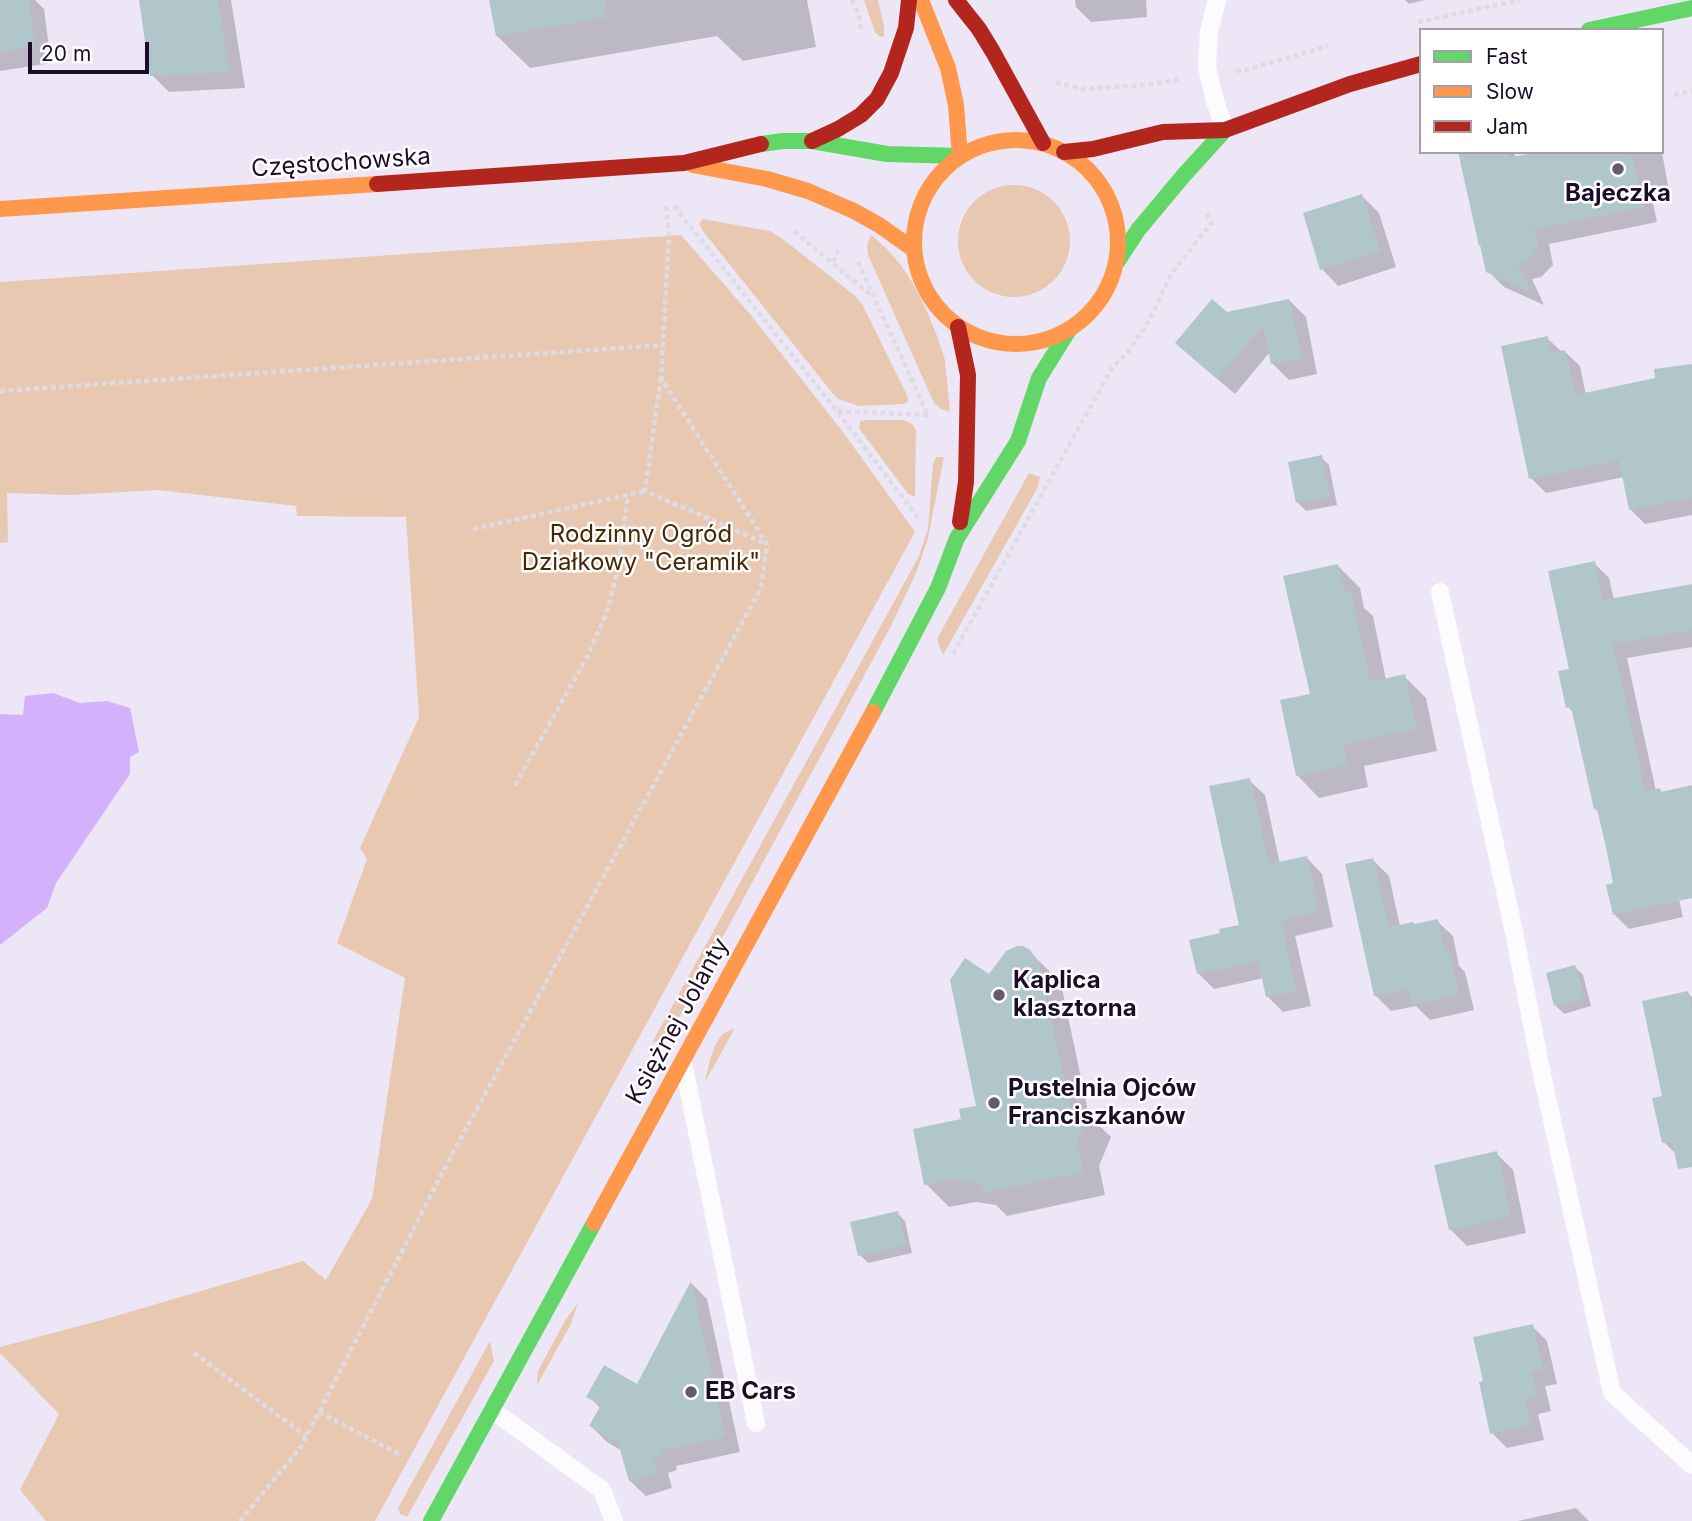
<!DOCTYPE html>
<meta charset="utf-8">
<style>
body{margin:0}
#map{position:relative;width:1692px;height:1521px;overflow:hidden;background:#ede6f7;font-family:Inter,sans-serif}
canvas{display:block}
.legend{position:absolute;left:1419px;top:28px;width:245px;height:126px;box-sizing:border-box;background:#fff;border:2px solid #a49faa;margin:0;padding:9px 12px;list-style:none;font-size:21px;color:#1c0e2a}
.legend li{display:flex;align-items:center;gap:14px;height:35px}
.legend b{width:35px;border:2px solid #a49faa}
.scale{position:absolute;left:28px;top:42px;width:121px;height:32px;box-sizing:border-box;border:4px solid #1c0e2a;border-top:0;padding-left:9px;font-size:21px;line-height:24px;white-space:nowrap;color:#1c0e2a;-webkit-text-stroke:5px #fff;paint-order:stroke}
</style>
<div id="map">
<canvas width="1692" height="1521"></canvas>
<ul class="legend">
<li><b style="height:9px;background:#63d668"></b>Fast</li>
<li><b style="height:9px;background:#ff974d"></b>Slow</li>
<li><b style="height:9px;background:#b3261e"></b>Jam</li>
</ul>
<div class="scale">20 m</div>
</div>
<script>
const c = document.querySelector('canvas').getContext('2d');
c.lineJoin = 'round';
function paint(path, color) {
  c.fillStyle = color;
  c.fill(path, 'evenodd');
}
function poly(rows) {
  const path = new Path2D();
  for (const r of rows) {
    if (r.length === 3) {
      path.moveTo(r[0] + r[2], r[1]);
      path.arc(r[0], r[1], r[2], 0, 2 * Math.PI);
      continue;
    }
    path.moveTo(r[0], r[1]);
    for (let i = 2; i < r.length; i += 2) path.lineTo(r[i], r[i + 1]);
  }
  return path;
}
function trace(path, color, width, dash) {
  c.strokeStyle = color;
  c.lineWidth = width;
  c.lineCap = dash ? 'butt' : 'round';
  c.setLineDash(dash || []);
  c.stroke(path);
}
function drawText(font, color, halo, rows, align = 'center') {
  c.font = font + ' Inter,sans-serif';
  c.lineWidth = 5;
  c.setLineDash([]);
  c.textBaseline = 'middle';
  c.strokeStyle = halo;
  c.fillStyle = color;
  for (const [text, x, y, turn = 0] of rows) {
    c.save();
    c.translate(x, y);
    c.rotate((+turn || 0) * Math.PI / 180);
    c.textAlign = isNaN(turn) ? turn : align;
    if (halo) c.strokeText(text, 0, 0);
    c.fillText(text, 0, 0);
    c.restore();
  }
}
paint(poly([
 [864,0,877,0,878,1,884,26,884,37,879,36,875,32],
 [1014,241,56],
 [703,219,770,231,784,240,854,295,862,304,907,395,908,402,902,404,859,406,838,399,830,390,702,230,699,223],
 [681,235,750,314,843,432,915,532,375,1521,46,1521,20,1490,59,1414,0,1353,0,1347,102,1320,303,1261,326,1280,372,1199,405,978,337,943,367,859,360,848,419,717,406,517,297,516,296,506,158,490,70,495,7,493,8,542,0,543,0,282],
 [871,235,887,249,900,264,912,282,925,307,936,333,945,360,950,412,941,409,934,403,868,255,867,245],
 [868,420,903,420,912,424,916,430,915,497,908,494,859,428,860,421],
 [936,457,944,457,928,538,917,571,890,628,668,1038,652,1043,918,558,928,529,933,463],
 [1029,473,1040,477,1038,487,943,655,938,643,938,637],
 [735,1028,705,1082,710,1060,715,1046,722,1034],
 [578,1303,570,1326,537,1385,538,1371,566,1319],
 [490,1341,494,1361,407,1517,400,1514,398,1508]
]), '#e9c8b2');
paint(poly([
 [53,693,80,703,107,701,130,708,139,752,130,757,130,774,56,883,47,908,0,945,0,714,23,715,25,696]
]), '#d4b2fb');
paint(poly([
 [0,0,35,0,44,9,51,63,0,71],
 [140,0,231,0,245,88,169,92,152,75],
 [491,0,807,0,816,47,743,61,717,36,530,68,497,36],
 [1075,0,1146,0,1147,17,1091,22,1076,7],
 [1405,0,1425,0,1409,4],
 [1467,152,1512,152,1518,158,1545,152,1662,152,1668,186,1650,189,1657,222,1549,244,1553,265,1541,277,1532,279,1544,305,1504,287,1488,271],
 [1362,196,1379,213,1396,267,1338,286,1322,269],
 [1289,300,1306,317,1317,374,1289,380,1272,363,1270,352,1235,394,1194,359,1177,343,1226,313],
 [1547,338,1562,352,1565,352,1580,366,1586,395,1657,380,1692,368,1692,515,1645,524,1630,509,1624,477,1546,493,1531,478],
 [1321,457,1329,465,1337,505,1306,511,1298,503],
 [1594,563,1609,578,1614,600,1692,586,1692,647,1627,658,1656,791,1660,790,1663,793,1692,787,1692,845,1672,869,1683,917,1629,929,1614,914,1615,884,1599,813,1595,808,1574,713,1568,707,1571,670],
 [1338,566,1360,588,1364,608,1373,616,1386,680,1404,676,1426,698,1437,751,1364,766,1368,787,1319,798,1297,775],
 [1249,780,1265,795,1280,864,1307,858,1322,874,1333,927,1295,936,1311,1006,1283,1012,1267,996,1264,978,1214,989,1198,973,1222,934,1241,926],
 [1373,860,1389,876,1400,926,1415,926,1437,921,1453,936,1459,966,1465,972,1474,1010,1430,1020,1416,1006,1391,1011,1375,995],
 [1029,951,1053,975,1062,988,1089,1116,1111,1137,1099,1166,1105,1195,1007,1216,996,1205,976,1202,949,1207,926,1184,963,1120,979,1107,989,976],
 [1575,967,1583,975,1591,1006,1564,1014,1556,1006],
 [1687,992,1692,997,1692,1156,1681,1159,1664,1142,1664,1098],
 [1496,1153,1513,1170,1526,1233,1467,1246,1450,1229],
 [897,1213,905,1221,912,1253,868,1263,860,1255],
 [692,1284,707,1299,740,1452,676,1466,677,1470,668,1473,672,1488,646,1496,630,1481,622,1451,607,1442,591,1426,601,1409,589,1396,638,1386],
 [1532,1326,1547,1341,1557,1384,1545,1386,1551,1411,1538,1414,1544,1440,1507,1448,1492,1433,1485,1382],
 [1576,1508,1589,1521,1518,1521]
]), '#0003');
paint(poly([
 [0,0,29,0,35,46,0,52],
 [139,0,218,0,229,72,150,76],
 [489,0,605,0,606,17,496,36],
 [1458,152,1507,152,1508,158,1537,152,1631,152,1643,207,1535,229,1538,249,1525,263,1518,264,1531,292,1486,272,1480,245,1479,246],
 [1362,194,1380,250,1320,270,1303,213],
 [1212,299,1227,312,1289,299,1302,358,1271,364,1263,325,1217,379,1175,343],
 [1548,336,1551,353,1565,350,1575,395,1655,378,1654,369,1692,364,1692,498,1629,510,1619,460,1529,479,1501,346],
 [1322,455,1330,497,1296,503,1288,462],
 [1595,561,1603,600,1692,584,1692,630,1613,644,1645,791,1660,788,1661,792,1692,785,1692,898,1613,915,1606,885,1613,883,1606,847,1597,809,1594,809,1571,707,1566,708,1558,671,1569,669,1548,571],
 [1338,564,1345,593,1351,592,1370,682,1405,674,1416,729,1343,744,1347,765,1296,776,1280,700,1310,694,1283,576],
 [1250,778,1269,864,1307,856,1319,911,1281,921,1296,991,1266,997,1258,961,1197,974,1189,940,1220,933,1219,929,1239,925,1209,786],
 [1373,858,1389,927,1413,922,1414,924,1438,919,1446,955,1450,954,1459,994,1412,1005,1408,989,1374,996,1345,864],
 [1017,946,1023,946,1030,950,1039,963,1070,1107,1088,1113,1077,1142,1083,1172,982,1193,980,1184,952,1179,924,1185,913,1129,961,1119,959,1109,976,1106,950,980,965,958,989,974,1006,951],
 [1575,965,1584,998,1554,1006,1546,973],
 [1688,991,1692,1009,1692,1167,1678,1169,1672,1141,1662,1143,1652,1098,1662,1096,1642,1001],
 [1497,1151,1511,1216,1449,1230,1434,1165],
 [898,1211,906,1245,858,1256,850,1222],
 [691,1281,725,1437,661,1450,662,1454,653,1457,658,1472,629,1481,618,1443,589,1426,601,1405,586,1397,604,1365,637,1384],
 [1533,1324,1543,1369,1531,1371,1537,1397,1524,1399,1530,1425,1490,1434,1479,1382,1483,1381,1473,1337]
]), '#b1c6cb');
trace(poly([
 [852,0,859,17,861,31],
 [1418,22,1520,0],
 [1236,71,1249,69,1328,46],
 [1056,82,1082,89,1146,85,1182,79],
 [1674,95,1692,91],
 [674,206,837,411,919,519],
 [794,231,873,297],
 [833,262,839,248],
 [858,262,927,413],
 [661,378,645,491,767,544],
 [0,391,663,345],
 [838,411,928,415],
 [473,529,645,491],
 [953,654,1112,368,1128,352,1141,333,1152,315,1171,274,1212,222,1206,212],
 [515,785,587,657,606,614,618,570,628,495],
 [194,1353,306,1436],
 [319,1412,401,1455],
 [240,1521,301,1447,448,1162,761,588,767,544,661,378,669,236,666,203]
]), '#dedbe1', 4.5, [5, 3.5]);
trace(poly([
 [1217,0,1209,31,1207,67,1215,101,1225,130],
 [1440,592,1514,932,1541,1070,1612,1393,1692,1465],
 [684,1067,756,1423],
 [492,1410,602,1490,614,1521]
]), '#fcfbfe', 18);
trace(poly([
 [1589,30,1692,8],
 [761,144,783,141,812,141,887,154,960,156],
 [1117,262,1138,230,1184,175,1225,130],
 [873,712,938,588,957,538,1018,441,1039,378,1069,330],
 [431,1521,594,1223]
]), '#63d668', 16);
trace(poly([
 [921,0,948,68,956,105,960,156],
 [1016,242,102],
 [693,165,767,179,808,191,854,211,879,225,913,249],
 [0,209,377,184],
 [594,1223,873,712]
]), '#ff974d', 16);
trace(poly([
 [956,0,979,29,993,52,1043,143],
 [812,141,838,129,861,115,877,99,891,73,906,28,909,0],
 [1064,152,1093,149,1163,132,1225,130,1350,84,1421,64],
 [377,184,684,163,761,144],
 [958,327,968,375,966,482,960,522]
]), '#b3261e', 16);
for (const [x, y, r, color] of [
 [1618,169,7,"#655a72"],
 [999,995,7,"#655a72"],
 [994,1103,7,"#655a72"],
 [691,1392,7,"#655a72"]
]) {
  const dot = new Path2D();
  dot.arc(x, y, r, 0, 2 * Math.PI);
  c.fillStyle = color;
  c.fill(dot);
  trace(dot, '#fff', 2.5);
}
drawText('24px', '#1c0e2a', '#fff', [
 ["Częstochowska",341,163,-4],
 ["Księżnej Jolanty",678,1021,-61]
]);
drawText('bold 24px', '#1c0e2a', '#fff', [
 ["Bajeczka",1618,194,"center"],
 ["Kaplica",1013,981],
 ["klasztorna",1013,1009],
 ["Pustelnia Ojców",1008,1089],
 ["Franciszkanów",1008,1117],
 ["EB Cars",705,1392]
], 'left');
drawText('24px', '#482801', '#fff', [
 ["Rodzinny Ogród",641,535],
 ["Działkowy \"Ceramik\"",641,563]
]);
</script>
